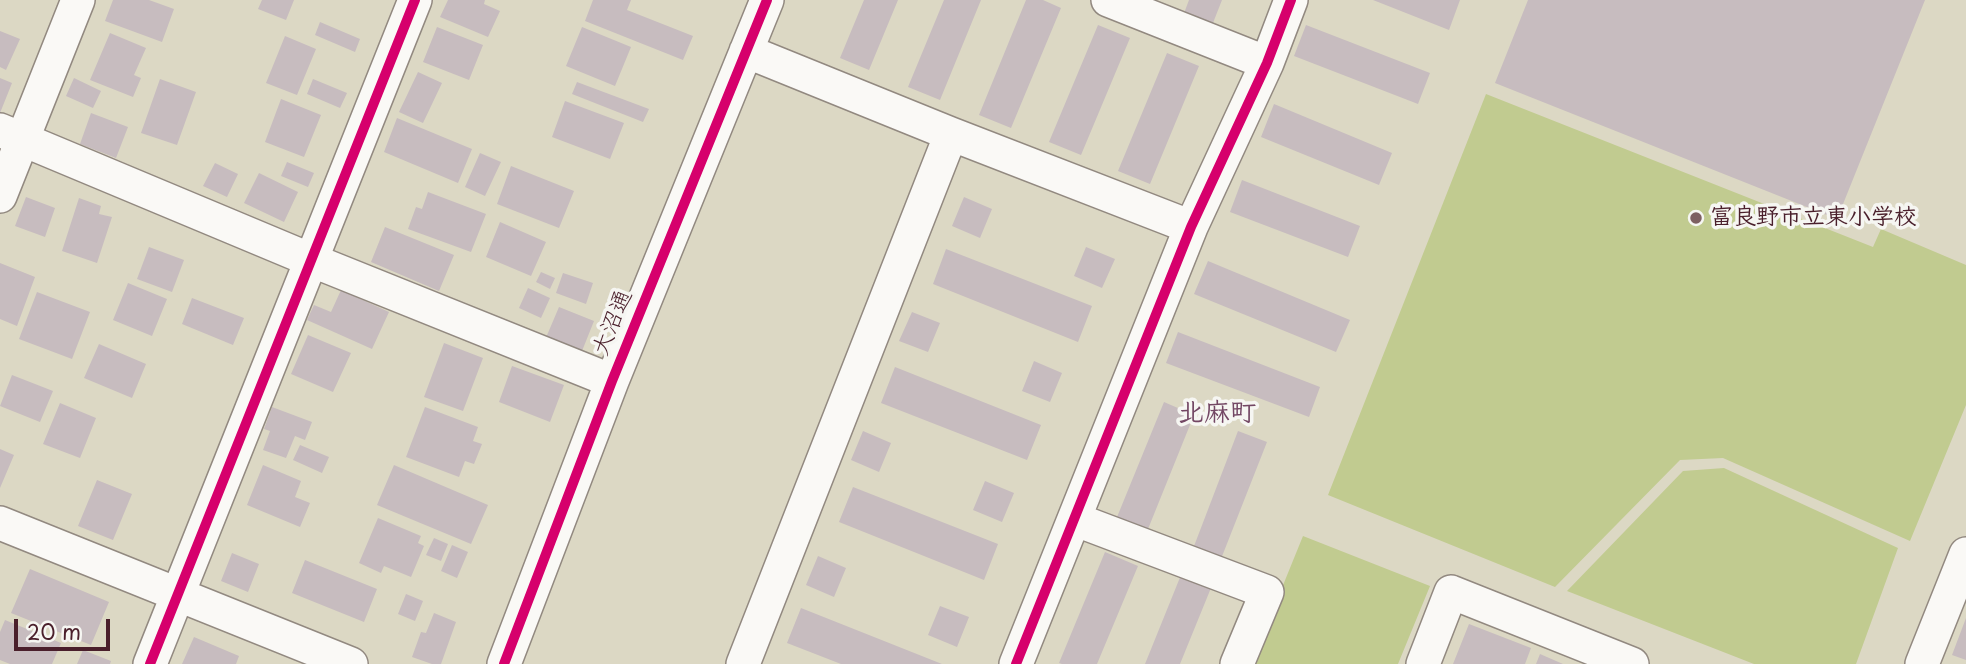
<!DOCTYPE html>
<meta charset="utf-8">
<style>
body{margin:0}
#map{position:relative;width:1966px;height:664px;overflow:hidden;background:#dcd8c4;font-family:"Playpen Sans",sans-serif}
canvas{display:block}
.scale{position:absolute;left:14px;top:619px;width:96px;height:32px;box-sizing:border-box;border:4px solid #4a1f2b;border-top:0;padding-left:9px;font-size:21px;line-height:24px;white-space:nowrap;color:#4a1f2b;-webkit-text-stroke:5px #f6f6f2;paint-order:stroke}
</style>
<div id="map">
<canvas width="1966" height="664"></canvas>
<div class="scale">20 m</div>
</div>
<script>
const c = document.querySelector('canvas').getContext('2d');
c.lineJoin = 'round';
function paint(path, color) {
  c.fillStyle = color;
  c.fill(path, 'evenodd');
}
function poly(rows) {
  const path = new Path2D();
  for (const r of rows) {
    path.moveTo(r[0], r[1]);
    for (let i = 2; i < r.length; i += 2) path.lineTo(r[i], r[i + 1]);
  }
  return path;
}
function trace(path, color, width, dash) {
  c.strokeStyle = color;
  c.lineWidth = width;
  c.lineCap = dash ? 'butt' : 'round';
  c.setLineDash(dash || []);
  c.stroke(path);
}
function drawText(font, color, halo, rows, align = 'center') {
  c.font = font + ' "Playpen Sans","Klee One",sans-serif';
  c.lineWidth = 7;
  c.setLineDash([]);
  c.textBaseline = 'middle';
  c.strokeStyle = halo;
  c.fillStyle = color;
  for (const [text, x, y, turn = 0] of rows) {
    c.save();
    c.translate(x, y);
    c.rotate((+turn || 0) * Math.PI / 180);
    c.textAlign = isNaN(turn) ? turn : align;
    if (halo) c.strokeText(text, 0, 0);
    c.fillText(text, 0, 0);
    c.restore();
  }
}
paint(poly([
 [1486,94,1873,247,1881,229,1966,265,1966,405,1910,541,1723,458,1680,460,1555,587,1328,495],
 [1724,468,1898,548,1856,664,1754,664,1567,591,1683,471],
 [1303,536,1430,586,1398,664,1251,664]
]), '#c1cb90');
paint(poly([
 [113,0,149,0,174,9,162,42,105,21],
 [262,0,294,0,286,20,258,9],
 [448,0,485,0,484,4,500,11,488,37,440,17],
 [593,0,631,0,627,10,693,36,683,60,585,21],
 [864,0,898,0,869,70,840,58],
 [944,0,981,0,940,100,908,87],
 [1026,0,1043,0,1061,8,1011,128,979,115],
 [1189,0,1222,0,1211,28,1183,16],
 [1373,0,1460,0,1449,30],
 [1528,0,1925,0,1837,219,1495,83],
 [320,22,360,39,355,52,315,35],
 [1098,25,1130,38,1081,155,1049,142],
 [1306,25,1430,73,1418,104,1294,56],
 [437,27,483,45,469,80,423,62],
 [582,27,631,47,615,86,566,66],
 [0,31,20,39,6,70,0,67],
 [110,33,146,48,134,75,141,78,133,97,90,80],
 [285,36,316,49,297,95,266,83],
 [1167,53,1199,66,1150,184,1118,171],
 [418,72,442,83,423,123,399,112],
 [0,78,12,83,0,113],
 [74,78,101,91,93,108,66,96],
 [160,79,196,92,177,145,141,133],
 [313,79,347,93,340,108,307,94],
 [577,82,649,109,643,122,572,94],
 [281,99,321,115,304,157,265,142],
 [565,101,624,123,610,159,552,137],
 [1274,104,1392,153,1379,185,1261,137],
 [91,113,128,127,116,158,80,144],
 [397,118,472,149,458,183,384,152],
 [480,153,501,162,485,196,465,187],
 [287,162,314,173,308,187,281,176],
 [215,163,238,174,227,197,203,186],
 [511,166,574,191,559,228,497,204],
 [259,173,298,192,284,222,244,203],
 [1242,180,1360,226,1348,257,1230,212],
 [428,192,486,214,471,252,408,229,416,207,422,209],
 [26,197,55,208,45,237,15,226],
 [964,197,992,209,980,238,952,226],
 [79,198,101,206,99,214,112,217,97,263,62,251],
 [500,222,546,242,531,276,486,257],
 [385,227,454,255,439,291,371,262],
 [149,247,184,260,172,292,137,279],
 [1086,247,1115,259,1102,288,1074,276],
 [946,249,1092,306,1078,342,933,284],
 [1208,261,1350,320,1336,352,1194,294],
 [0,263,35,277,17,326,0,319],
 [541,272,555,278,550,289,536,282],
 [563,273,593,283,586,304,556,293],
 [128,283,167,299,152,336,113,320],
 [528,288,550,298,541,318,519,308],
 [341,290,389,312,372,349,307,320,314,305,331,312],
 [37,292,90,312,72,359,19,339],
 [192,298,244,318,233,345,182,324],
 [559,307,594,321,578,361,542,347],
 [912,312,940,323,928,352,899,341],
 [1178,332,1320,387,1309,417,1166,363],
 [308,335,351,353,333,392,291,374],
 [444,343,483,358,463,411,424,397],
 [99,344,146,364,132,398,84,378],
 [1034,361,1062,373,1050,402,1022,391],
 [512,366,564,385,550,422,499,402],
 [895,367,1041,425,1027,460,881,403],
 [12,375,53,391,40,422,0,406],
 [1164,402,1194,415,1146,534,1115,522],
 [60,403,96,418,80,458,43,444],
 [272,407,312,422,305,440,295,436,286,458,263,450,270,431,264,429],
 [425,407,478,427,473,441,482,444,474,464,465,461,459,477,406,457],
 [863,431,891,443,879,472,851,460],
 [1238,431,1267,442,1219,564,1191,554],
 [300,445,329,457,322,473,293,460],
 [0,449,14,455,0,488],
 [263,465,301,481,295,497,310,503,300,527,247,505],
 [394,465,488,505,471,544,377,505],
 [97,480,132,494,113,540,78,526],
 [985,481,1014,493,1002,522,973,510],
 [853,487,998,544,984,580,839,522],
 [378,518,421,536,418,543,424,546,411,577,384,566,381,573,359,563],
 [434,538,448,544,441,561,426,555],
 [452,545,468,552,457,578,441,571],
 [1105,552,1138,566,1097,664,1062,664,1059,663],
 [232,553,259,564,248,592,221,581],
 [818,556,846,568,834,597,806,585],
 [305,560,377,589,364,622,292,593],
 [30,569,109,602,91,645,11,613],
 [1183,570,1213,583,1180,664,1145,664],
 [406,594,423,601,415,621,398,614],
 [940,606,969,617,957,647,928,635],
 [801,608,942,664,841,664,787,643],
 [434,613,456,622,441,664,432,664,412,657,421,632,426,633],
 [1966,618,1966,660,1952,655],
 [5,620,61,643,52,664,10,664,0,660,0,632],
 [1469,624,1531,648,1525,664,1453,664],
 [194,637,239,656,236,664,182,664],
 [83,650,111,661,110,664,77,664],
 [1540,654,1563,664,1536,664]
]), '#c7bcbf');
const minor = poly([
 [1108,0,1267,63],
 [746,51,951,134,1191,227],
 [0,130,311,260,612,381],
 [0,196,78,0],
 [1074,519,1267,592,1237,664],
 [0,523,351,664],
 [150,664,415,0],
 [504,664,612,381,767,0],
 [743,664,951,134],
 [1016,664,1191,227,1267,63,1291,0],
 [1423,664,1451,592,1632,664],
 [1922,664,1966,554]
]);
trace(minor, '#928980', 36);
trace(minor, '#faf9f6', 33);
trace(poly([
 [150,664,415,0],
 [504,664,612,381,767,0],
 [1016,664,1191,227,1267,63,1291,0]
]), '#d6006c', 10);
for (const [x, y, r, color] of [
 [1696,218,7,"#7d6061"]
]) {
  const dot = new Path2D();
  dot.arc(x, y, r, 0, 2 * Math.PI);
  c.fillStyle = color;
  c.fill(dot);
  trace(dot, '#f6f6f2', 2.5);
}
drawText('bold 23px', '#4a1f2b', '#f6f6f2', [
 ["富良野市立東小学校",1710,218]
], 'left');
drawText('23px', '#4a1f2b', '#f6f6f2', [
 ["大沼通",613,323,-68]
]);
drawText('bold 26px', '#734764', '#f6f6f2', [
 ["北麻町",1217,414]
]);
</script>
